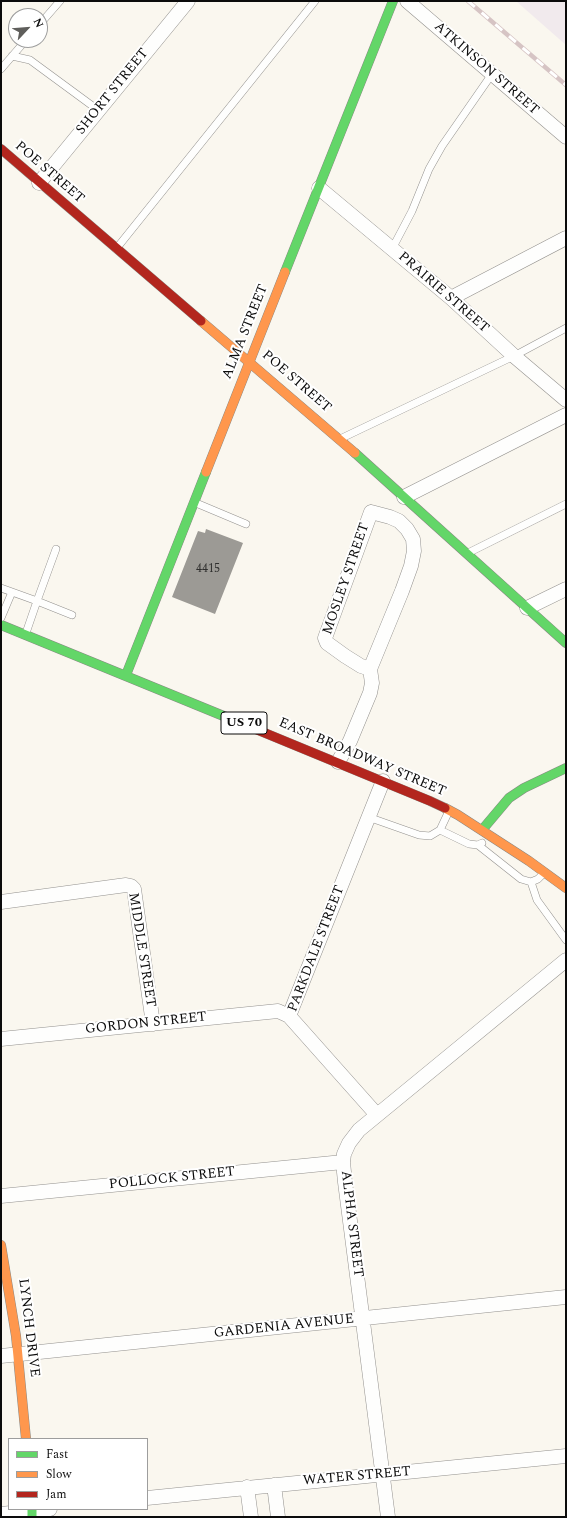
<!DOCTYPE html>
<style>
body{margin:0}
#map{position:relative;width:567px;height:1518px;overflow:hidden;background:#faf7ef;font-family:Spectral,serif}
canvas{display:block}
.frame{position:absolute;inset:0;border:2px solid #0b0b0b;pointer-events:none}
.legend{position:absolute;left:8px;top:1438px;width:140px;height:72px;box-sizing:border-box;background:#fff;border:1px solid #9d9d9d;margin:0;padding:5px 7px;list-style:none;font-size:12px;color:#0b0b0b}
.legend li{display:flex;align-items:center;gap:8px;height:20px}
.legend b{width:20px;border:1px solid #9d9d9d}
.north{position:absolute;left:8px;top:8px;width:40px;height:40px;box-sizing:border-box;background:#fff;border:1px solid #9d9d9d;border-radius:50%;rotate:64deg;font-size:11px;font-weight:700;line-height:16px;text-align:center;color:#0b0b0b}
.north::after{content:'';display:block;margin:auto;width:14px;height:18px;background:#5f5e5b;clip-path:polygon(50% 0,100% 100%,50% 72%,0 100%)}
</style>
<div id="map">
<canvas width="567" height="1518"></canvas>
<div class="frame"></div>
<ul class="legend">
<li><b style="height:5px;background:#63d668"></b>Fast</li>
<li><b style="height:5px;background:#ff974d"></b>Slow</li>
<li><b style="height:5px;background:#b3261e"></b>Jam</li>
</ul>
<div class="north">N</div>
</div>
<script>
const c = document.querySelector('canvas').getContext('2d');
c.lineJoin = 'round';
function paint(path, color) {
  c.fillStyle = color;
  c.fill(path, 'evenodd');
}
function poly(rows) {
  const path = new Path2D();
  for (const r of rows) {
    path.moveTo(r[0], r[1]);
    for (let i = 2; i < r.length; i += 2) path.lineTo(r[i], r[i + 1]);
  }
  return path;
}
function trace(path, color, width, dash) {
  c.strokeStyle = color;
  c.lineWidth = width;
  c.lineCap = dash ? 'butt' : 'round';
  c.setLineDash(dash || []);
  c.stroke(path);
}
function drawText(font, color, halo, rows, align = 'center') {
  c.font = font + ' Spectral,serif';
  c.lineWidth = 4;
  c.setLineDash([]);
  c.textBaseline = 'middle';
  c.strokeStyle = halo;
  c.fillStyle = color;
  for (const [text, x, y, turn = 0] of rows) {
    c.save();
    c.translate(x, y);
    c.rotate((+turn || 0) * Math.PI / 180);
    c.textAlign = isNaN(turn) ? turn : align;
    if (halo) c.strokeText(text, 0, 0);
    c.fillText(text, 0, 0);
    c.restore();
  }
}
paint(poly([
 [516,1,566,1,566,45,525,9]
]), '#f1eaed');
paint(poly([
 [206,529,243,543,215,614,172,597,198,531,205,533]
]), '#9c9a95');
const lane = poly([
 [40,24,60,1],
 [12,56,30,60,98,110],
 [1,69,26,40],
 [116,249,315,1],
 [392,249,412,211,429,169,442,146,492,74],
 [342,438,514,356,566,328],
 [196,503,246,524],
 [56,549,37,601,72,615],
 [468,553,566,504],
 [1,588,37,601,26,633],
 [1,618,12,592],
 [368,817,419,835,430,836,440,830,448,813],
 [440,830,469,844,478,845,482,843],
 [478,845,521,879,531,882,538,879,543,874],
 [531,882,537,900,566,940]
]);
const street = poly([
 [407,1,566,137],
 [39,183,188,1],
 [319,188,451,298,514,356,566,400],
 [451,298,566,238],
 [404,497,566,415],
 [371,512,390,517,399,521,407,529,413,539,414,551,411,566,402,591,370,669,361,666,345,656,327,643,325,638,371,512],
 [527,608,566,589],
 [338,762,350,741,370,693,372,683,370,669],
 [1,902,126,885,131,886,134,889,153,1024],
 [1,1039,278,1011,289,1016],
 [377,1115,289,1016,383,781],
 [1,1196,343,1162],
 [1,1356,566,1297],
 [274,1485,278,1517],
 [247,1487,251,1517],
 [147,1498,566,1456],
 [1,1514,50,1509],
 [388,1517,345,1182,343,1162,344,1154,349,1143,359,1130,566,960]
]);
const fast = poly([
 [285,272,393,1],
 [355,453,566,643],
 [1,625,248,726],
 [126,675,206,472],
 [482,830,509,798,524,788,566,768],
 [32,1509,32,1517]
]);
const slow = poly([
 [201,321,355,453],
 [206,472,285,272],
 [445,808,458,815,529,861,566,888],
 [1,1245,16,1336,26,1439]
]);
const jam = poly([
 [1,149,201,321],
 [248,726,430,801,445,808]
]);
trace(lane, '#93918e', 8);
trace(street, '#93918e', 15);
trace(fast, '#898884', 10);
trace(slow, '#898884', 10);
trace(jam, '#898884', 10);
trace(lane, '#fefefd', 7);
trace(street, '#fefefd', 14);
trace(fast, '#63d668', 9);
trace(slow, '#ff974d', 9);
trace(jam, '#b3261e', 9);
const rail = poly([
 [468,1,566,85]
]);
trace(rail, '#d6c4c4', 4.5);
trace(rail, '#fff', 3, [9]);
drawText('12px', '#2f2f2e', null, [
 ["4415",208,570]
]);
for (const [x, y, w] of [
 [244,723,46]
]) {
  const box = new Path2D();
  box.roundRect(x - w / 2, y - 11, w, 22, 3);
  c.fillStyle = '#fff';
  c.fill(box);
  trace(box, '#0b0b0b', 1);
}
drawText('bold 13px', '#0b0b0b', null, [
 ["US 70",244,723]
]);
drawText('14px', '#0b0b0b', '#fff', [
 ["ATKINSON STREET",486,69,41],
 ["SHORT STREET",113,92,-51],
 ["POE STREET",49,173,41],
 ["PRAIRIE STREET",443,293,41],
 ["ALMA STREET",246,332,-68],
 ["POE STREET",296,382,41],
 ["MOSLEY STREET",347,579,-71],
 ["EAST BROADWAY STREET",362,758,23],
 ["PARKDALE STREET",317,949,-69],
 ["MIDDLE STREET",141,950,81],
 ["GORDON STREET",146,1024,-6],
 ["POLLOCK STREET",172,1179,-6],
 ["ALPHA STREET",351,1224,83],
 ["GARDENIA AVENUE",284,1327,-6],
 ["LYNCH DRIVE",28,1328,83],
 ["WATER STREET",357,1477,-5]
]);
</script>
